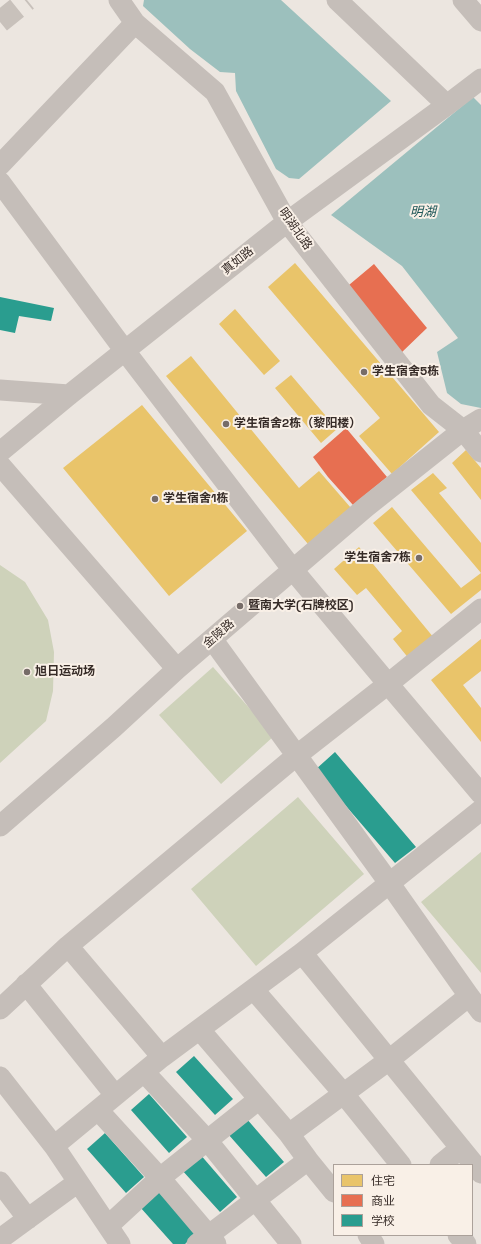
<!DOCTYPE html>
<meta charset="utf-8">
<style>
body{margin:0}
#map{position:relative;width:481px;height:1244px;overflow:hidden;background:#ece6e0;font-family:"Space Grotesk","Noto Sans SC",sans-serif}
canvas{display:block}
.legend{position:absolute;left:333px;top:1164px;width:140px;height:72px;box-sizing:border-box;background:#f9f0e7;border:1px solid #aba19a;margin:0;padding:5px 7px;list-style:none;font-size:12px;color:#362b27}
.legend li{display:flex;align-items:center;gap:8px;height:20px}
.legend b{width:20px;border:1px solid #aba19a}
</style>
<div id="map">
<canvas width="481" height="1244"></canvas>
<ul class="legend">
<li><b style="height:11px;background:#e9c46a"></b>住宅</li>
<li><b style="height:11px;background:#e76f51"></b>商业</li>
<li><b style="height:11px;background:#2a9d8f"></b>学校</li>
</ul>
</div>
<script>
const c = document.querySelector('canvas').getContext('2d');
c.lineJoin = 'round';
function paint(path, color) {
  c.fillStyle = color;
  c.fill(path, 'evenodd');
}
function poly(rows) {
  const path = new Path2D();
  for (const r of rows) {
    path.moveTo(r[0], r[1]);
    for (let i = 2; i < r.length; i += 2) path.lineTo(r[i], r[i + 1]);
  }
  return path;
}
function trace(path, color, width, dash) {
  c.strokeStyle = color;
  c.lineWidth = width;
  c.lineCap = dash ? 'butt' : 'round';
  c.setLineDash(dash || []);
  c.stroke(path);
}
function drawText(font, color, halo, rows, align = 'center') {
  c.font = font + ' "Space Grotesk","Noto Sans SC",sans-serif';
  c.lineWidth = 4;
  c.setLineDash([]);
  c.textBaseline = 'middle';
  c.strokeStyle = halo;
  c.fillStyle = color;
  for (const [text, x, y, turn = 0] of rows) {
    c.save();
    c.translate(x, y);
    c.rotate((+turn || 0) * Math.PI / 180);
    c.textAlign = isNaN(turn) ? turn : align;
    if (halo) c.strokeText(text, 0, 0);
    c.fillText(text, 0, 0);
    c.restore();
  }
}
paint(poly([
 [0,565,25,582,48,620,54,652,53,691,46,721,0,763],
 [213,667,274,736,221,784,159,715],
 [298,797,364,874,256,966,191,889],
 [481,852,481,973,421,902]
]), '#ced2ba');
paint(poly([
 [144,0,281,0,391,101,299,179,289,178,276,169,236,91,235,73,220,72,190,49,143,6],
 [473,97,481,105,481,408,461,404,447,393,437,352,458,338,402,266,331,215]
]), '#9cc0bd');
paint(poly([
 [295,263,439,432,392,474,359,436,380,418,268,287],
 [235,309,280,361,264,375,219,324],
 [191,356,299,488,319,471,351,508,308,544,166,376],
 [291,375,337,429,321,443,275,388],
 [142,405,247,531,169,596,63,468],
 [466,450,481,468,481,500,452,463],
 [433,473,447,488,439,493,481,543,481,590,451,614,373,523,392,507,461,588,481,573,411,490],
 [359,547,434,638,410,660,393,639,402,631,366,588,357,595,334,569],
 [481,639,481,671,463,685,481,708,481,742,431,680]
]), '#e9c46a');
paint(poly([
 [374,264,427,328,400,354,343,290],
 [346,428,387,477,353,505,328,477,313,457]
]), '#e76f51');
paint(poly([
 [0,297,54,308,51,321,19,316,15,333,0,330],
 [335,752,416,847,395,863,315,770],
 [194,1056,233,1099,215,1115,176,1072],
 [149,1094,187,1137,169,1153,131,1110],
 [246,1118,284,1162,266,1177,228,1134],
 [105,1133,144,1177,126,1193,87,1149],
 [199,1153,237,1197,220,1212,181,1169],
 [158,1191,196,1234,185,1244,173,1244,140,1207]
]), '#2a9d8f');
trace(poly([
 [0,22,27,0]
]), '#c8c1bb', 22, [22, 11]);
trace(poly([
 [119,0,135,23,215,92,287,222,431,405,463,430,481,452],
 [337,0,447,105],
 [463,0,481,21],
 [0,165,135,23],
 [0,182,125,351,293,570,388,684,481,794],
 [0,390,69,395],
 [0,452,69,395,287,222,447,105,481,79],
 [0,465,177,669],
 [212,639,390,884,469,996,481,1012],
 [0,826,114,727,177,669,366,507,463,430,481,419],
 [68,946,162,1057],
 [302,953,481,1173],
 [26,984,115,1095],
 [254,990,343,1093,401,1165],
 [0,1009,68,946,296,756,388,684,481,609],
 [200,1030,289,1134,308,1160,334,1192],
 [145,1073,207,1140,291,1244],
 [0,1077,54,1146,120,1244],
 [98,1110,160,1178,216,1244],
 [289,1134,389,1060,469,996],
 [54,1146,162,1057,302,953,481,810],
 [440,1165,461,1148],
 [0,1182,28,1219],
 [108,1226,160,1178,258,1100],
 [368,1235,374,1244],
 [458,1235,466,1244],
 [0,1239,78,1182],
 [197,1244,308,1160]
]), '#c5beb9', 21);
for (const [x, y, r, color] of [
 [364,372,4,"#766c68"],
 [226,424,4,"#766c68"],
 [155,499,4,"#766c68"],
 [419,558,4,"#766c68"],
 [240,606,4,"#766c68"],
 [27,672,4,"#766c68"]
]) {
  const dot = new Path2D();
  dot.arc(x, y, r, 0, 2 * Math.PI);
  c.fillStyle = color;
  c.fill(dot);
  trace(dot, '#f9f0e7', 1.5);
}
drawText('12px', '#362b27', '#f9f0e7', [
 ["明湖北路",295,229,55],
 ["真如路",238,261,-39],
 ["金陵路",219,634,-41]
]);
drawText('bold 12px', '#362b27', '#f9f0e7', [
 ["学生宿舍5栋",372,372],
 ["学生宿舍2栋（黎阳楼）",234,424],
 ["学生宿舍1栋",163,499],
 ["学生宿舍7栋",411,558,"right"],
 ["暨南大学(石牌校区)",248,606],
 ["旭日运动场",35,672]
], 'left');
drawText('italic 13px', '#1d5657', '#f9f0e7', [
 ["明湖",423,212]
]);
</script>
